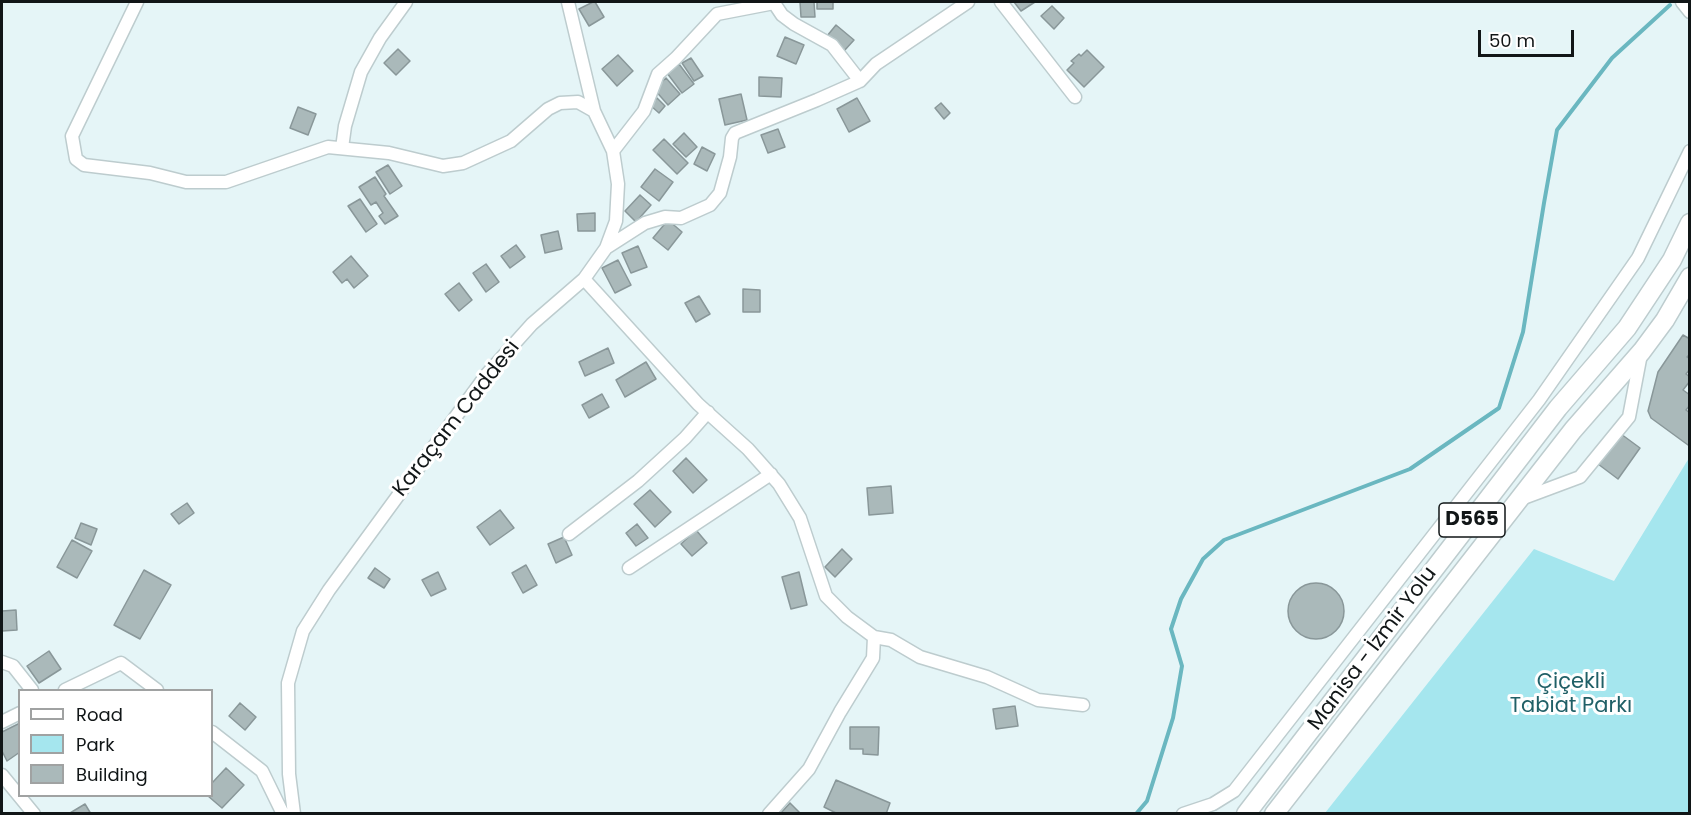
<!DOCTYPE html>
<meta charset="utf-8">
<style>
body{margin:0}
#map{position:relative;width:1691px;height:815px;overflow:hidden;background:#e5f5f7;font-family:Poppins,sans-serif}
canvas{display:block}
.frame{position:absolute;inset:0;border:3px solid #111617;pointer-events:none}
.legend{position:absolute;left:18px;top:689px;width:195px;height:108px;box-sizing:border-box;background:#fff;border:2px solid #a0a2a2;margin:0;padding:8px 10px;list-style:none;font-size:18px;color:#111617}
.legend li{display:flex;align-items:center;gap:12px;height:30px}
.legend b{width:30px;border:2px solid #a0a2a2}
.scale{position:absolute;left:1478px;top:30px;width:96px;height:27px;box-sizing:border-box;border:3px solid #111617;border-top:0;padding-left:8px;font-size:18px;line-height:21px;white-space:nowrap;color:#111617;-webkit-text-stroke:4px #fff;paint-order:stroke}
</style>
<div id="map">
<canvas width="1691" height="815"></canvas>
<div class="frame"></div>
<ul class="legend">
<li><b style="height:8px;background:#fff"></b>Road</li>
<li><b style="height:16px;background:#a5e6ee"></b>Park</li>
<li><b style="height:16px;background:#aab9ba"></b>Building</li>
</ul>
<div class="scale">50 m</div>
</div>
<script>
const c = document.querySelector('canvas').getContext('2d');
c.lineJoin = 'round';
function paint(path, color) {
  c.fillStyle = color;
  c.fill(path, 'evenodd');
}
function poly(rows) {
  const path = new Path2D();
  for (const r of rows) {
    if (r.length === 3) {
      path.moveTo(r[0] + r[2], r[1]);
      path.arc(r[0], r[1], r[2], 0, 2 * Math.PI);
      continue;
    }
    path.moveTo(r[0], r[1]);
    for (let i = 2; i < r.length; i += 2) path.lineTo(r[i], r[i + 1]);
  }
  return path;
}
function trace(path, color, width, dash) {
  c.strokeStyle = color;
  c.lineWidth = width;
  c.lineCap = dash ? 'butt' : 'round';
  c.setLineDash(dash || []);
  c.stroke(path);
}
function drawText(font, color, halo, rows, align = 'center') {
  c.font = font + ' Poppins,sans-serif';
  c.lineWidth = 6;
  c.setLineDash([]);
  c.textBaseline = 'middle';
  c.strokeStyle = halo;
  c.fillStyle = color;
  for (const [text, x, y, turn = 0] of rows) {
    c.save();
    c.translate(x, y);
    c.rotate((+turn || 0) * Math.PI / 180);
    c.textAlign = isNaN(turn) ? turn : align;
    if (halo) c.strokeText(text, 0, 0);
    c.fillText(text, 0, 0);
    c.restore();
  }
}
paint(poly([
 [1689,458,1689,813,1325,813,1534,549,1614,581]
]), '#a5e6ee');
trace(poly([
 [1136,814,1147,801,1173,718,1182,666,1171,629,1181,599,1203,559,1224,540,1410,469,1499,408,1523,332,1544,203,1557,130,1612,58,1670,5]
]), '#6ab7c0', 4);
const building = poly([
 [593,2,595,2,604,17,589,26,579,9,593,2],
 [800,2,814,2,815,17,801,17,800,2],
 [817,2,833,2,833,9,817,9,817,2],
 [1014,2,1035,2,1021,11,1014,2],
 [1052,6,1064,18,1054,29,1041,16,1052,6],
 [836,25,854,40,844,51,827,36,836,25],
 [785,37,804,45,796,64,777,56,785,37],
 [398,49,410,61,396,75,384,63,398,49],
 [1087,50,1104,67,1084,87,1067,70,1074,63,1071,61,1079,54,1081,56,1087,50],
 [618,55,633,71,617,86,602,69,618,55],
 [691,58,703,76,694,81,682,63,691,58],
 [679,64,694,84,682,93,667,73,679,64],
 [759,77,782,78,781,97,759,96,759,77],
 [666,78,680,94,668,105,654,89,666,78],
 [741,94,747,120,725,125,719,99,741,94],
 [657,98,665,106,659,113,650,105,657,98],
 [857,98,870,121,849,132,837,109,857,98],
 [941,103,950,113,944,119,935,108,941,103],
 [298,107,316,114,308,135,290,128,298,107],
 [778,129,785,147,768,153,761,135,778,129],
 [684,133,697,147,686,157,673,144,684,133],
 [664,139,688,163,677,174,653,150,664,139],
 [702,147,715,154,707,171,694,164,702,147],
 [388,165,402,186,390,194,376,172,388,165],
 [655,169,673,182,659,201,641,187,655,169],
 [375,177,386,194,384,196,398,216,385,224,379,216,383,213,376,202,371,205,359,187,375,177],
 [640,195,651,205,636,222,625,211,640,195],
 [360,199,377,224,366,232,348,206,360,199],
 [595,213,595,231,578,231,577,214,595,213],
 [668,220,682,232,668,250,653,238,668,220],
 [558,231,562,249,545,253,541,235,558,231],
 [516,245,525,257,510,268,501,256,516,245],
 [638,246,647,267,631,273,622,253,638,246],
 [351,256,368,276,354,288,347,279,342,283,333,272,351,256],
 [618,260,631,285,615,293,602,268,618,260],
 [486,264,499,282,486,292,473,273,486,264],
 [459,283,472,300,459,311,445,294,459,283],
 [743,289,760,290,760,312,743,312,743,289],
 [699,296,710,314,696,322,685,303,699,296],
 [1683,335,1690,339,1690,354,1687,357,1690,359,1690,369,1686,374,1690,377,1690,381,1683,390,1690,395,1690,405,1686,410,1690,413,1690,442,1688,445,1651,418,1648,411,1658,372,1683,335],
 [608,348,614,363,585,376,579,362,608,348],
 [646,362,656,379,625,397,616,380,646,362],
 [602,394,609,407,589,418,582,405,602,394],
 [1621,434,1640,448,1618,479,1598,464,1621,434],
 [686,458,707,480,693,493,673,471,686,458],
 [891,486,893,513,869,515,867,488,891,486],
 [650,490,671,512,655,527,634,504,650,490],
 [187,503,194,513,179,524,171,514,187,503],
 [500,510,514,528,490,545,477,527,500,510],
 [81,523,97,529,91,545,75,538,81,523],
 [637,524,648,538,636,546,626,533,637,524],
 [696,530,707,543,692,556,681,544,696,530],
 [564,537,572,555,556,563,548,544,564,537],
 [72,540,92,551,77,578,57,567,72,540],
 [842,549,852,559,835,577,825,567,842,549],
 [526,565,537,585,523,593,512,573,526,565],
 [375,568,390,579,384,588,368,578,375,568],
 [144,570,171,585,140,639,114,625,144,570],
 [438,572,446,589,431,596,422,580,438,572],
 [799,572,807,605,791,609,782,577,799,572],
 [1316,611,28],
 [16,610,17,630,2,631,2,611,16,610],
 [49,651,61,669,39,683,27,666,49,651],
 [240,703,256,717,245,730,229,716,240,703],
 [1015,706,1018,726,996,729,993,709,1015,706],
 [20,723,20,752,7,761,2,751,2,732,20,723],
 [850,727,879,727,878,755,863,754,863,749,850,749,850,727],
 [226,768,244,785,222,808,208,796,212,796,212,783,226,768],
 [836,780,890,803,886,814,838,814,824,807,836,780],
 [790,803,801,814,780,814,790,803],
 [85,804,91,814,70,814,70,813,85,804]
]);
paint(building, '#aab9ba');
trace(building, '#899799', 1.5);
const minor = poly([
 [137,2,72,136,76,159,84,165,150,173,186,182,226,182,328,147,389,153,443,166,463,163,511,141,548,109,560,103,578,102,594,111],
 [1001,2,1075,97],
 [1682,2,1690,12],
 [342,148,345,126,361,72,380,38,406,2],
 [613,151,644,111,658,74,676,58,717,14,774,3,782,15,794,24,832,45,860,81],
 [606,248,645,223,665,217,681,218,710,205,720,193,730,157,732,138,735,133,817,100,860,81,876,64,968,2],
 [584,279,698,404,748,449,779,484,800,518,826,596,847,617,874,637,873,658,840,712,809,769,769,814],
 [1521,499,1580,477,1629,417,1641,354],
 [569,534,638,481,685,438,708,412],
 [629,568,771,474],
 [874,637,891,640,920,657,987,677,1038,700,1083,705],
 [2,662,13,666,32,690],
 [65,690,121,663,157,690],
 [2,722,20,713],
 [212,732,262,771,283,814],
 [2,775,34,814],
 [294,814,289,774,288,683,303,631,329,590,487,374,532,324,584,279,606,248,616,221,618,184,613,151,594,111,568,2],
 [1183,814,1213,804,1234,791,1539,400,1638,258,1690,151]
]);
const highway = poly([
 [1246,814,1558,408,1627,328,1672,260,1690,223],
 [1274,814,1573,430,1642,351,1665,320,1690,277]
]);
trace(minor, '#bdccce', 15);
trace(highway, '#bdccce', 21);
trace(minor, '#fff', 12);
trace(highway, '#fff', 18);
for (const [x, y, w] of [
 [1472,520,66]
]) {
  const box = new Path2D();
  box.roundRect(x - w / 2, y - 17, w, 34, 4.5);
  c.fillStyle = '#fff';
  c.fill(box);
  trace(box, '#111617', 1.5);
}
drawText('bold 20px', '#111617', null, [
 ["D565",1472,520]
]);
drawText('21px', '#111617', '#fff', [
 ["Karaçam Caddesi",457,419,-52],
 ["Manisa - İzmir Yolu",1373,649,-53]
]);
drawText('21px', '#206067', '#fff', [
 ["Çiçekli",1571,683],
 ["Tabiat Parkı",1571,707]
]);
</script>
